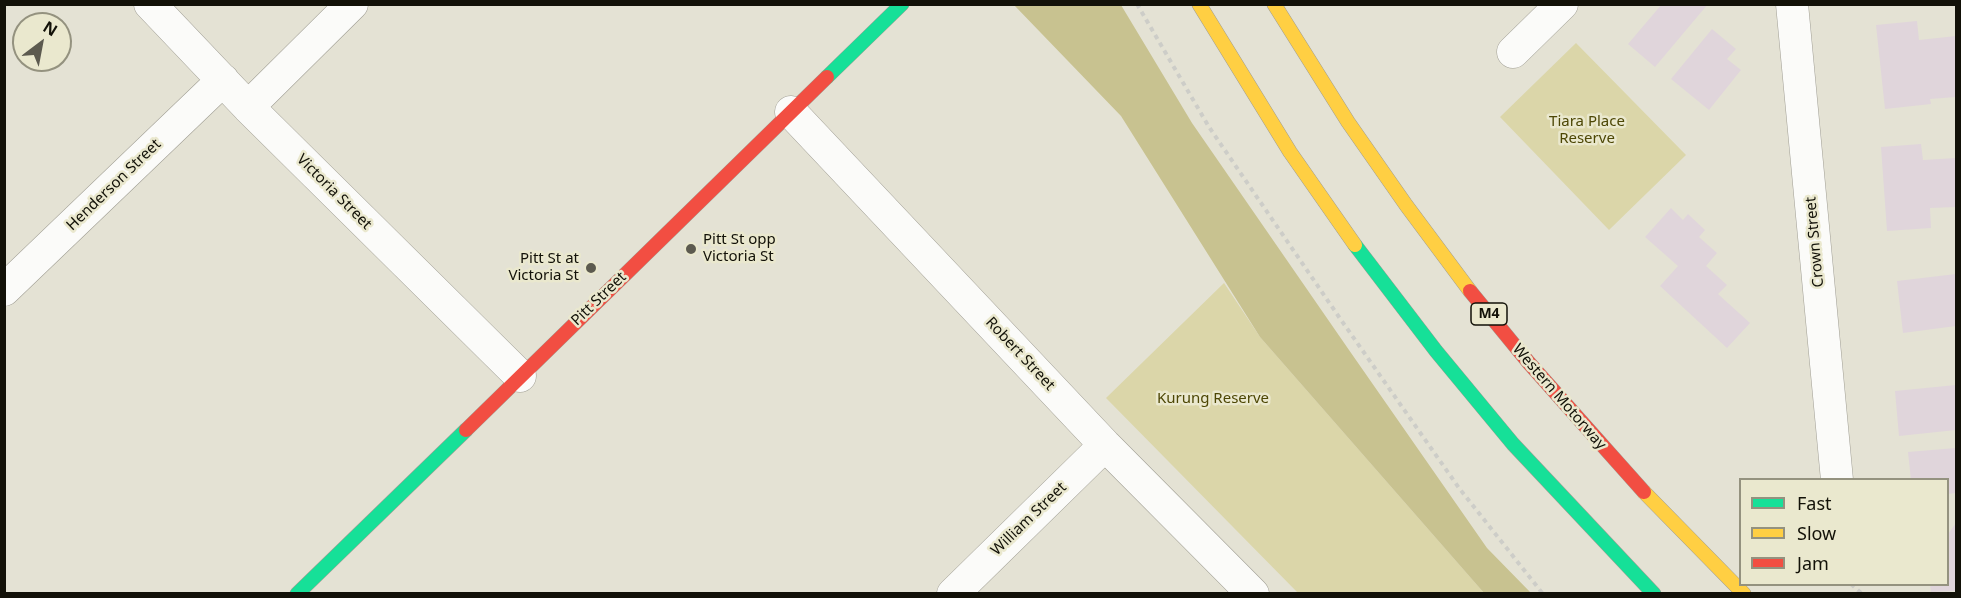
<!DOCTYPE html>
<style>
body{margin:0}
#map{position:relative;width:1961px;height:598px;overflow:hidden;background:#e4e2d4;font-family:"Noto Sans",sans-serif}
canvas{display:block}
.frame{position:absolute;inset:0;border:6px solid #121108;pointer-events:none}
.legend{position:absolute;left:1739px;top:478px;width:210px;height:108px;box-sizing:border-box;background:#eae8ce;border:2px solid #94927f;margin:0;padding:8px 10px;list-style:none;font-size:18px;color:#121108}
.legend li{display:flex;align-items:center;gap:12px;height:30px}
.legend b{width:30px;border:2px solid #94927f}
.north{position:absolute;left:12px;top:12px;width:60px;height:60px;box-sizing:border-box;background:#eae8ce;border:2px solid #94927f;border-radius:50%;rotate:32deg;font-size:16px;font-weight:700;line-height:24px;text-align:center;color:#121108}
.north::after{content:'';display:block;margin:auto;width:21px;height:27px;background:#5c5a4f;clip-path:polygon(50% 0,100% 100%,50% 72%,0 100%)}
</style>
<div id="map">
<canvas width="1961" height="598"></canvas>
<div class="frame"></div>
<ul class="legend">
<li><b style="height:8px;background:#16e098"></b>Fast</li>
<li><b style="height:8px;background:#ffcf43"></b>Slow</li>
<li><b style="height:8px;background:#f24e42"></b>Jam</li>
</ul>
<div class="north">N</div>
</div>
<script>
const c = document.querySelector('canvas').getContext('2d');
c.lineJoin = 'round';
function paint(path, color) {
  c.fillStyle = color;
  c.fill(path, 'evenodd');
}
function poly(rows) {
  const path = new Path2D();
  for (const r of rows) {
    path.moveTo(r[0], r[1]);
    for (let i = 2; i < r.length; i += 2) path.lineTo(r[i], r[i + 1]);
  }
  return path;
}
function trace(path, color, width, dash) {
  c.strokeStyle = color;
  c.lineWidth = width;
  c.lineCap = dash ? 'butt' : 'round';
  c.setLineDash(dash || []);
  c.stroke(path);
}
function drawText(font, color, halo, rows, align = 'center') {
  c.font = font + ' "Noto Sans",sans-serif';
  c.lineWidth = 5;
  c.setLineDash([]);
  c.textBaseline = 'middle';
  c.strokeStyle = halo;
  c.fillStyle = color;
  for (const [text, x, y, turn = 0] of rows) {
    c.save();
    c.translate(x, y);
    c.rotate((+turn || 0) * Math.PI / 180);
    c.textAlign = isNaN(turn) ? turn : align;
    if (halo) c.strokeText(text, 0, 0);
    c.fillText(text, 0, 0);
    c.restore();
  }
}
paint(poly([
 [1576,43,1686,155,1609,230,1500,117],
 [1224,283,1260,337,1484,593,1298,593,1106,398]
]), '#dbd6a9');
paint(poly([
 [1014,5,1121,5,1192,123,1349,350,1487,548,1531,593,1484,593,1260,337,1121,116]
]), '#c8c290');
paint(poly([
 [1662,4,1708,4,1655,67,1628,44],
 [1917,21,1919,40,1956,36,1956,97,1930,99,1931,104,1885,109,1876,25],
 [1712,29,1736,49,1727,59,1741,70,1709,110,1671,79],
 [1921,144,1923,160,1956,158,1956,207,1930,208,1931,228,1887,231,1881,147],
 [1671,208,1683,220,1688,214,1705,230,1699,237,1717,253,1706,266,1727,285,1718,294,1750,323,1727,348,1660,286,1678,266,1645,237],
 [1956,274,1956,326,1903,333,1897,281],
 [1956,385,1956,430,1899,436,1895,391],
 [1956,448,1956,493,1948,494,1948,480,1911,480,1908,452],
 [1956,523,1956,591,1931,592,1930,584,1948,584,1948,534]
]), '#e0d5db');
const street = poly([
 [150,4,248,107,520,376],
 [1792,4,1837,480],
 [1513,52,1562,4],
 [248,107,352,4],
 [791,112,1105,445,1253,594],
 [4,290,223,80],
 [953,594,1105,445]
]);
const fast = poly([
 [827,77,902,4],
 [1355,245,1436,351,1513,444,1654,594],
 [297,594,466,430]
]);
const slow = poly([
 [1199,4,1290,152,1355,245],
 [1274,4,1348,122,1406,205,1470,291],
 [1644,492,1744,594]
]);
const jam = poly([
 [1470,291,1529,363,1644,492],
 [466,430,827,77]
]);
trace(street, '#9f9d93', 33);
trace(fast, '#9f9d93', 15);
trace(slow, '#9f9d93', 15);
trace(jam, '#9f9d93', 15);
trace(poly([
 [1137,4,1209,127,1339,317,1459,488,1543,594],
 [1851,584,1862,594]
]), '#cdcdc8', 4, [4.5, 4.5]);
trace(street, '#fbfbf9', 32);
trace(fast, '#16e098', 14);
trace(slow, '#ffcf43', 14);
trace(jam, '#f24e42', 14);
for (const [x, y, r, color] of [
 [691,249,6,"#5c5a4f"],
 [591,268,6,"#5c5a4f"]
]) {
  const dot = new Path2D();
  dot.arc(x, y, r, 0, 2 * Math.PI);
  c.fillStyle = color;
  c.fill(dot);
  trace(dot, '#eae8ce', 2);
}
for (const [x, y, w] of [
 [1489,314,36]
]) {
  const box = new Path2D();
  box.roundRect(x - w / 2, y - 11, w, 22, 4.5);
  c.fillStyle = '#eae8ce';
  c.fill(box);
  trace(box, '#121108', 1.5);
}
drawText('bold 14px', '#121108', null, [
 ["M4",1489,314]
]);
drawText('15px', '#4d4705', '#eae8ce', [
 ["Tiara Place",1587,122],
 ["Reserve",1587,139],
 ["Kurung Reserve",1213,399]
]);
drawText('15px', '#121108', '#eae8ce', [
 ["Henderson Street",114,185,-44],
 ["Victoria Street",334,192,45],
 ["Crown Street",1815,242,-95],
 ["Pitt Street",599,299,-44],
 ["Robert Street",1020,354,47],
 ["Western Motorway",1559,397,49],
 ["William Street",1029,519,-44]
]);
drawText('15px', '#121108', '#eae8ce', [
 ["Pitt St opp",703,240],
 ["Victoria St",703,257],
 ["Pitt St at",579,259,"right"],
 ["Victoria St",579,276,"right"]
], 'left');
</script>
